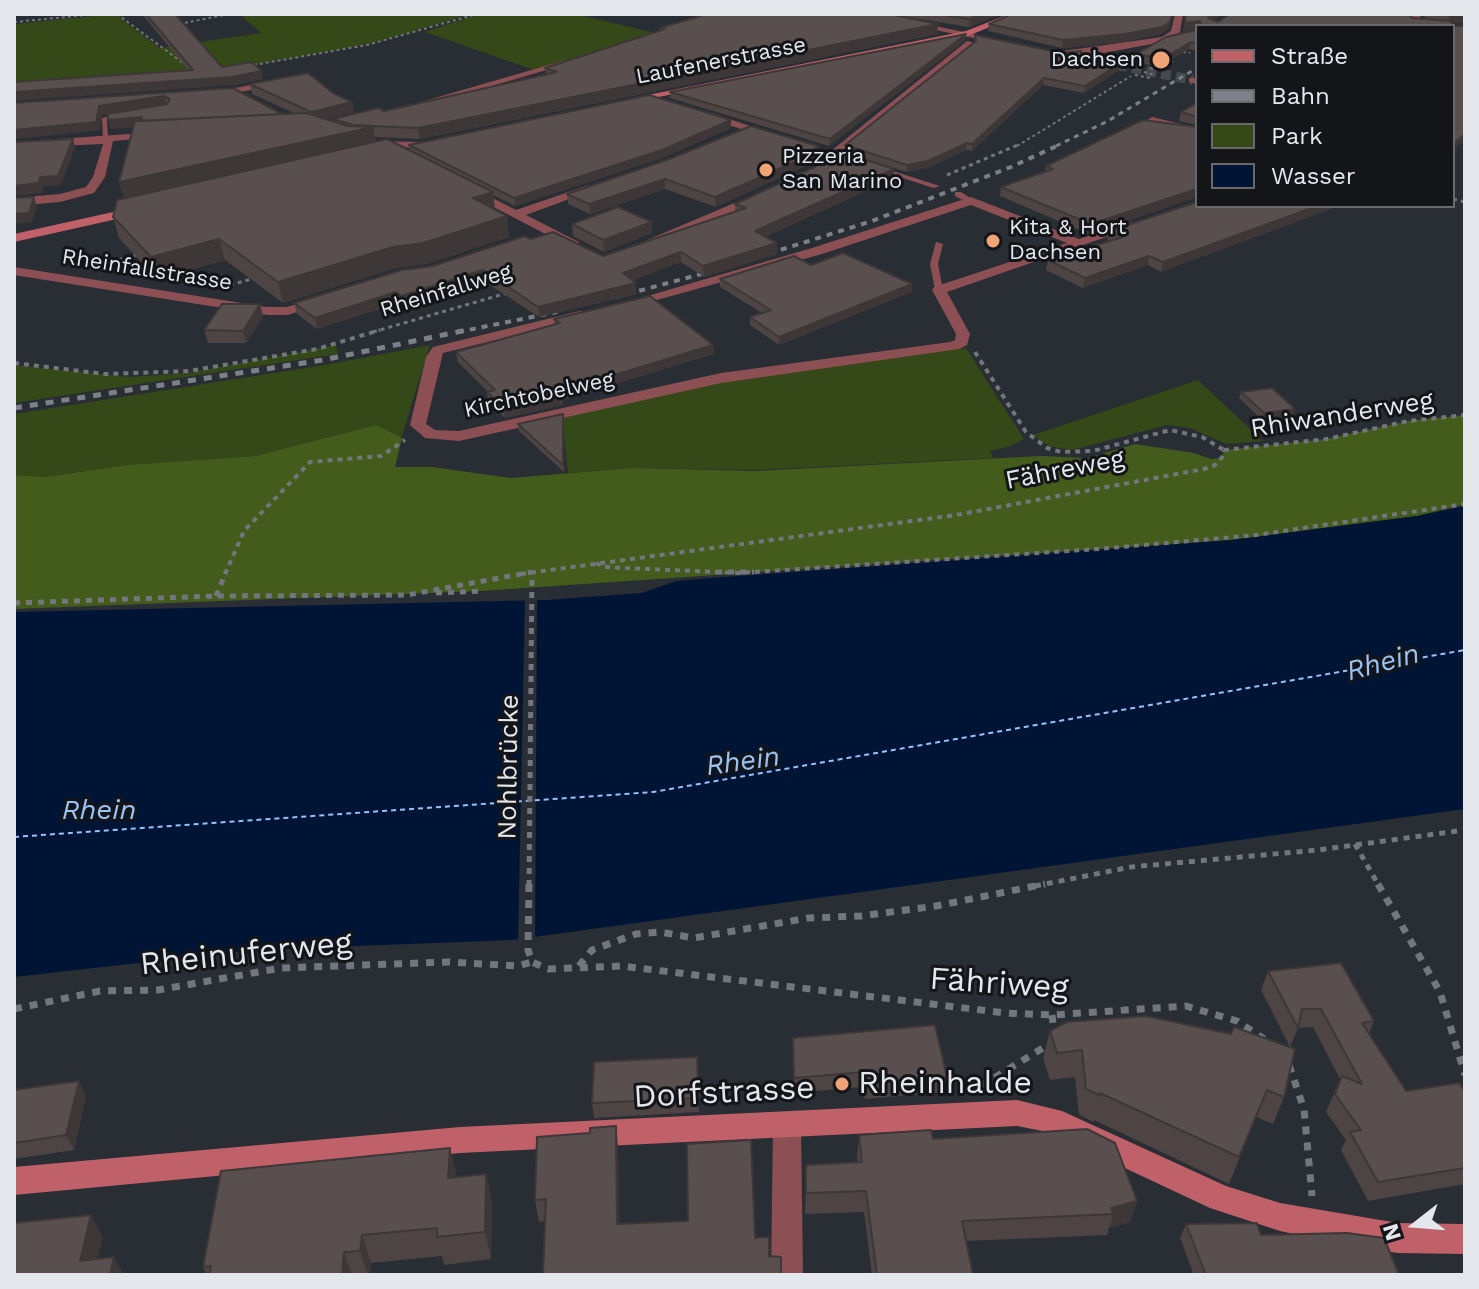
<!DOCTYPE html>
<meta charset="utf-8">
<style>
body{margin:0}
#map{position:relative;width:1479px;height:1289px;overflow:hidden;background:#292d34;font-family:"Work Sans",sans-serif}
canvas{display:block}
.frame{position:absolute;inset:0;border:16px solid #e4e7ec;pointer-events:none}
.legend{position:absolute;left:1195px;top:24px;width:260px;height:184px;box-sizing:border-box;background:#131518;border:2px solid #67696d;margin:0;padding:10px 14px;list-style:none;font-size:24px;color:#e4e7ec}
.legend li{display:flex;align-items:center;gap:16px;height:40px}
.legend b{width:40px;border:2px solid #67696d}
.north{position:absolute;left:1375px;top:1185px;width:80px;height:80px;-webkit-text-stroke:6px #131518;paint-order:stroke;rotate:253deg;font-size:22px;font-weight:700;line-height:32px;text-align:center;color:#e4e7ec}
.north::after{content:'';display:block;margin:auto;width:28px;height:36px;background:#e4e7ec;clip-path:polygon(50% 0,100% 100%,50% 72%,0 100%)}
</style>
<div id="map">
<canvas width="1479" height="1289"></canvas>
<div class="frame"></div>
<ul class="legend">
<li><b style="height:10px;background:#c06169"></b>Straße</li>
<li><b style="height:10px;background:#7d8187"></b>Bahn</li>
<li><b style="height:22px;background:#354818"></b>Park</li>
<li><b style="height:22px;background:#001536"></b>Wasser</li>
</ul>
<div class="north">N</div>
</div>
<script>
const c = document.querySelector('canvas').getContext('2d');
c.lineJoin = 'round';
function paint(path, color) {
  c.fillStyle = color;
  c.fill(path, 'evenodd');
}
function poly(rows) {
  const path = new Path2D();
  for (const r of rows) {
    path.moveTo(r[0], r[1]);
    for (let i = 2; i < r.length; i += 2) path.lineTo(r[i], r[i + 1]);
  }
  return path;
}
function trace(path, color, width, dash) {
  c.strokeStyle = color;
  c.lineWidth = width;
  c.lineCap = dash ? 'butt' : 'round';
  c.setLineDash(dash || []);
  c.stroke(path);
}
function drawText(font, color, halo, rows, align = 'center') {
  c.font = font + ' "Work Sans",sans-serif';
  c.lineWidth = 6;
  c.setLineDash([]);
  c.textBaseline = 'middle';
  c.strokeStyle = halo;
  c.fillStyle = color;
  for (const [text, x, y, turn = 0] of rows) {
    c.save();
    c.translate(x, y);
    c.rotate((+turn || 0) * Math.PI / 180);
    c.textAlign = isNaN(turn) ? turn : align;
    if (halo) c.strokeText(text, 0, 0);
    c.fillText(text, 0, 0);
    c.restore();
  }
}
paint(poly([
 [115,14,160,48,261,33,239,14,472,14,369,44,218,71,14,86,14,24],
 [479,14,575,14,655,33,537,71,425,32],
 [336,345,338,354,14,403,14,365,128,377,188,373],
 [430,345,401,439,376,425,254,456,127,465,44,477,14,475,14,414,325,365],
 [966,348,1024,439,1011,446,990,451,993,458,757,470,628,468,568,473,562,416,722,380],
 [1198,380,1263,441,1226,444,1190,428,1167,425,1072,450,1049,446,1033,435]
]), '#354818');
paint(poly([
 [1465,415,1465,504,1417,516,1231,540,481,591,14,609,14,475,45,477,127,465,255,456,376,425,402,438,395,467,432,467,511,478,631,468,756,471,1041,456,1088,458,1135,444,1194,453,1211,459,1222,458,1224,450,1326,439,1408,421]
]), '#435c1c');
paint(poly([
 [1465,506,1465,809,512,940,253,950,14,977,14,612,547,600,642,593,676,581,724,577,1231,540,1417,516]
]), '#001536');
paint(poly([
 [525,596,537,596,535,941,518,944]
]), '#292d34');
trace(poly([
 [14,837,653,792,1465,650]
]), '#98c2f8', 2, [5, 4]);
trace(poly([
 [1117,65,1193,80]
]), '#454950', 10, [10, 5]);
trace(poly([
 [117,14,187,66],
 [14,22,98,14],
 [179,24,229,14],
 [1177,51,1190,53],
 [1170,61,1176,62],
 [248,66,367,45,477,14],
 [1150,68,1162,71],
 [1144,72,1155,75],
 [1135,75,1150,78],
 [1017,146,1131,76]
]), '#73767d', 2, [3, 3]);
trace(poly([
 [947,175,1020,144],
 [1453,199,1465,202],
 [103,264,139,254],
 [230,285,255,278],
 [373,332,507,293]
]), '#73767d', 3, [4, 4]);
trace(poly([
 [975,352,1026,432,1047,448,1061,452,1093,451,1170,430,1202,437,1224,450],
 [14,363,105,374,189,371,317,349,380,330],
 [1224,450,1327,439,1408,421,1465,415],
 [596,563,604,567,739,573,1098,549,1256,535,1465,504],
 [225,574,244,531,310,462,381,456,405,440],
 [521,574,956,515,1204,469,1215,465,1225,454,1224,450]
]), '#73767d', 4, [5, 5]);
trace(poly([
 [716,572,754,572],
 [436,593,481,591],
 [216,596,226,572],
 [14,603,216,596,407,595,532,572],
 [1355,844,1379,886],
 [529,886,532,572],
 [1035,886,1131,867,1318,850,1465,830]
]), '#73767d', 5, [6, 6]);
trace(poly([
 [529,884,528,950,532,962,548,969,622,966,1005,1013,1052,1015,1186,1006,1237,1021,1264,1039],
 [1378,884,1440,992,1465,1075],
 [579,966,592,950,636,934,660,932,694,938,808,918,861,916,936,906,1045,884],
 [14,1009,100,991,158,990,281,968,449,962,518,966,532,962],
 [1052,1015,1054,1033],
 [1289,1065,1304,1109,1312,1196],
 [981,1086,1051,1043]
]), '#73767d', 7, [8, 8]);
paint(poly([
 [1149,47,1151,50,1131,61,1126,60,1149,47],
 [124,113,126,114,126,116,107,120,108,138,103,139,102,118,124,113],
 [876,167,880,167,940,186,933,188,876,169,876,167],
 [955,192,961,192,975,201,968,203,955,196,955,192],
 [936,242,943,244,938,264,943,290,939,292,935,290,930,264,936,242]
]), '#8c5054');
paint(poly([
 [859,14,877,14,993,38,988,41,859,14],
 [1175,14,1183,14,1180,32,1168,41,1098,54,1054,56,1049,53,1162,37,1171,31,1175,14],
 [1413,14,1422,14,1419,19,1447,26,1410,22,1413,14],
 [967,41,975,43,823,168,815,168,815,164,967,41],
 [566,60,574,62,430,104,421,102,566,60],
 [1189,78,1197,78,1197,84,1189,82,1189,78],
 [266,82,270,83,270,87,214,96,209,93,266,82],
 [704,113,712,113,779,136,769,138,704,117,704,113],
 [1152,117,1197,128,1197,134,1148,122,1147,120,1152,117],
 [158,132,164,135,162,137,113,141,105,177,94,193,60,202,14,206,14,198,60,194,86,187,93,177,103,144,14,148,14,142,158,132],
 [370,141,422,142,428,145,422,148,366,146,364,144,370,141],
 [589,185,599,188,526,215,579,242,579,248,574,249,465,192,475,189,516,210,589,185],
 [758,193,764,197,762,200,656,244,645,241,758,193],
 [971,197,1079,239,1132,222,1138,226,947,292,970,334,967,345,959,349,721,383,459,441,425,438,410,425,426,357,433,347,580,311,585,312,585,318,443,353,426,424,435,430,459,431,721,373,950,342,955,340,956,334,932,290,934,287,1067,243,971,205,822,254,632,307,620,304,812,248,971,197],
 [14,267,267,307,287,307,321,297,328,301,288,315,267,315,14,275,14,267],
 [787,1113,797,1117,801,1126,803,1275,771,1275,773,1126,777,1117,787,1113]
]), '#8c5054');
paint(poly([
 [1009,14,1021,14,968,36,628,103,623,100,966,31,1009,14],
 [140,206,144,207,144,213,14,242,14,234,140,206],
 [1017,1100,1062,1111,1226,1186,1280,1203,1398,1223,1465,1224,1465,1254,1398,1253,1356,1247,1280,1231,1210,1208,1048,1132,1017,1126,460,1153,14,1195,14,1167,460,1127,1017,1100]
]), '#c06169');
trace(poly([
 [1056,146,1106,122,1197,68]
]), '#7d8187', 3, [5, 5]);
trace(poly([
 [758,257,872,221,1011,167,1061,144],
 [616,297,720,269],
 [458,332,557,312]
]), '#7d8187', 4, [6, 6]);
trace(poly([
 [14,408,323,360,467,330]
]), '#7d8187', 5, [8, 8]);
paint(poly([
 [142,14,175,14,222,67,263,79,234,85,188,70],
 [890,14,1001,14,969,27],
 [1012,14,1172,14,1168,29,1161,34,1124,42,1062,48,988,31,989,24],
 [1186,14,1223,14,1214,20,1218,22,1410,15,1412,18,1434,20,1424,17,1423,14,1465,14,1465,22,1452,23,1455,26,1465,26,1465,140,1456,147,1456,157,1453,26,1197,26,1197,29,1183,31],
 [660,28,937,34,420,139,375,137,376,142,410,151,409,145,731,120,731,128,662,158,515,206,493,195,495,210,507,216,509,237,426,264,396,268,283,303,225,260,157,279,119,238,113,217,124,198,119,182,134,127,111,129,108,114,102,115,99,130,14,139,14,103,233,88,282,114,296,114,252,94,250,84,333,93,352,102,354,112,325,119,333,121,333,119,384,111,546,75,545,68,660,31],
 [1197,30,1197,51,1189,49,1160,67,1135,62,1136,54],
 [975,35,1082,57,1118,71,1084,93,1043,85,972,151,966,150,928,168,907,172,844,153,845,145,974,42],
 [966,40,829,146,670,98,670,92],
 [1197,103,1197,125,1179,121,1181,112],
 [1197,127,1197,197,1089,234,1000,196,1001,187,1045,172,1046,166],
 [818,146,818,155,803,167,716,207,665,189,590,214,568,204,567,194,672,158],
 [894,178,765,237,777,243,777,254,704,277,681,262,632,280,636,283,636,294,539,317,484,281,403,306,398,303,317,329,297,314,294,303,531,239,603,256,735,212,735,204],
 [1197,202,1161,272,1148,265,1083,288,1046,270,1048,260,1109,242,1107,241,1109,231],
 [652,222,652,233,604,252,573,236,572,224],
 [811,265,912,284,912,292,779,345,750,325,750,317,762,313,720,287,720,279],
 [260,304,263,317,246,343,208,343,204,330],
 [554,319,713,345,714,354,563,400,563,405,505,418,488,402,487,392,488,392,458,362,456,352,554,325],
 [1241,392,1294,416,1262,420,1239,398],
 [563,421,564,472,519,431,518,424],
 [1268,971,1374,1021,1369,1033,1406,1091,1465,1092,1465,1184,1368,1201,1341,1150,1346,1140,1326,1112,1340,1079,1313,1027,1298,1028,1290,1047,1261,990],
 [1067,1022,1284,1097,1273,1124,1256,1117,1229,1184,1094,1120,1094,1122,1079,1115,1075,1077,1050,1080,1043,1058,1050,1031],
 [793,1038,947,1077,945,1092,865,1099,862,1087,794,1093],
 [697,1057,699,1112,594,1118,592,1103],
 [79,1081,86,1096,74,1150,14,1159,14,1090],
 [859,1135,933,1139,1137,1201,1130,1222,1109,1228,1107,1235,966,1241,973,1275,872,1275,864,1212,805,1214,806,1165,858,1163,857,1156],
 [618,1148,619,1224,755,1238,769,1256,545,1221,539,1222,535,1200],
 [486,1174,492,1202,491,1259,444,1265,442,1256,371,1263,370,1275,207,1275,203,1267,457,1177],
 [1186,1224,1261,1235,1399,1275,1194,1275,1180,1238]
]), '#4d4443');
paint(poly([
 [983,14,1001,14,969,27,969,19],
 [1172,14,1168,29,1161,34,1124,42,1062,48,1063,40],
 [1214,14,1223,14,1206,26,1208,18],
 [1465,15,1465,22,1448,23,1450,16],
 [1200,21,1199,26,1197,26,1197,29,1183,31,1185,23],
 [938,24,937,34,420,139,418,128],
 [966,34,966,40,829,146,830,139],
 [1191,42,1189,49,1160,67,1162,59],
 [1119,64,1118,71,1084,93,1085,86],
 [262,71,263,79,234,85,14,101,14,92],
 [1044,78,1043,85,972,151,972,144],
 [164,96,166,104,102,115,99,130,14,139,14,130,99,106],
 [352,102,354,112,313,122,311,112],
 [142,117,143,126,111,129,108,120],
 [731,120,731,128,662,158,515,206,514,198],
 [373,127,377,149,126,206,119,182],
 [1465,134,1465,140,1453,150,1453,144],
 [73,139,75,148,61,185,43,187,42,193,14,196,14,186,40,177],
 [967,143,966,150,928,168,907,172,907,165],
 [818,146,818,155,803,167,716,207,715,197],
 [894,169,894,178,755,241,755,231],
 [665,179,665,189,590,214,589,204],
 [1197,189,1197,197,1089,234,1091,224],
 [493,192,495,212,473,198],
 [34,197,37,207,32,222,14,224,14,214],
 [1317,206,1340,206,1161,272,1163,262],
 [507,216,509,237,426,264,396,268,283,303,278,282,393,247],
 [652,222,652,233,604,252,603,240],
 [219,239,225,260,157,279,151,257],
 [777,243,777,254,704,277,703,266],
 [681,252,681,262,624,284,623,273],
 [1149,256,1148,265,1083,288,1085,278],
 [483,270,484,281,403,306,401,296],
 [636,283,636,294,539,317,538,307],
 [912,284,912,292,779,345,779,337],
 [396,292,398,303,317,329,315,318],
 [260,304,263,317,246,343,243,331],
 [713,345,714,354,563,400,562,391],
 [562,395,563,405,505,418,504,408],
 [1295,409,1294,416,1262,420,1264,413],
 [79,1081,86,1096,74,1150,66,1135],
 [616,1126,618,1148,619,1245,617,1224],
 [450,1148,457,1177,448,1178],
 [486,1174,492,1202,491,1259,485,1232],
 [1137,1201,1130,1222,1109,1228,1114,1214,1111,1208],
 [91,1215,103,1237,94,1275,80,1261],
 [362,1235,371,1263,370,1275,368,1275,360,1251],
 [344,1252,352,1275,342,1275],
 [114,1257,124,1275,110,1275]
]), '#3e3737');
const building = poly([
 [146,14,175,14,222,67,251,62,262,71,232,77,14,92,14,82,193,70,146,14],
 [707,14,889,14,938,24,418,128,353,125,333,119,378,108,384,111,557,72,545,68,665,29,660,28,707,14],
 [936,14,983,14,969,19,936,14],
 [1012,14,1172,14,1170,22,1162,27,1125,34,1063,40,989,24,1012,14],
 [1186,14,1214,14,1208,18,1218,22,1230,14,1409,14,1412,18,1450,21,1455,26,1465,26,1465,134,1453,144,1453,26,1201,26,1200,21,1185,23,1186,14],
 [1443,14,1465,14,1465,15,1450,16,1443,14],
 [1197,30,1197,43,1191,42,1162,59,1136,54,1166,37,1197,30],
 [966,34,830,139,670,92,966,34],
 [975,35,1062,53,1081,51,1082,57,1119,64,1085,86,1044,78,972,144,967,143,928,161,907,165,845,145,976,41,975,35],
 [308,73,333,93,352,102,311,112,250,84,308,73],
 [233,88,282,114,142,121,142,117,108,120,108,114,167,104,170,99,164,96,99,106,96,122,14,130,14,103,233,88],
 [649,95,731,120,662,150,514,198,409,145,649,95],
 [1197,103,1197,117,1181,112,1197,103],
 [306,113,348,126,373,127,119,182,135,121,306,113],
 [1143,120,1197,127,1197,189,1091,224,1001,187,1053,169,1046,166,1143,120],
 [751,126,818,146,804,158,715,197,665,179,589,204,567,194,672,158,751,126],
 [73,139,58,176,40,177,39,183,14,186,14,142,73,139],
 [387,139,493,192,473,198,507,216,423,243,393,247,278,282,219,239,151,257,113,217,117,200,387,139],
 [836,150,894,169,755,231,777,243,703,266,681,252,623,273,636,283,538,307,483,270,401,296,396,292,315,318,294,303,402,270,433,266,525,236,531,239,553,232,603,256,746,208,735,204,815,167,836,150],
 [34,197,29,213,14,214,14,198,34,197],
 [1197,202,1197,206,1317,206,1163,262,1149,256,1085,278,1048,260,1123,237,1109,231,1197,202],
 [618,207,652,222,603,240,572,224,618,207],
 [843,253,912,284,779,337,750,317,771,310,720,279,794,256,811,265,843,253],
 [650,296,713,345,562,391,562,395,504,408,487,392,495,390,456,352,560,323,554,319,650,296],
 [222,304,260,304,243,331,204,330,222,304],
 [1272,388,1295,409,1264,413,1241,392,1272,388],
 [563,414,563,465,518,424,563,414],
 [1341,963,1374,1021,1362,1023,1406,1091,1459,1083,1465,1092,1465,1168,1378,1182,1350,1132,1361,1130,1335,1094,1342,1076,1362,1084,1321,1009,1302,1009,1298,1028,1268,971,1341,963],
 [1146,1016,1231,1034,1234,1027,1295,1049,1284,1097,1267,1090,1239,1157,1100,1093,1101,1096,1086,1089,1082,1050,1057,1053,1050,1031,1067,1022,1146,1016],
 [935,1025,947,1077,867,1084,864,1072,794,1078,793,1038,935,1025],
 [697,1057,699,1098,592,1103,594,1062,697,1057],
 [79,1081,66,1135,14,1143,14,1090,79,1081],
 [616,1126,617,1224,688,1221,687,1144,751,1140,755,1238,769,1237,769,1256,781,1257,781,1275,543,1275,546,1199,535,1200,537,1137,590,1133,590,1128,616,1126],
 [1087,1129,1115,1143,1137,1201,1111,1208,1114,1214,962,1221,973,1275,877,1275,866,1191,806,1193,806,1165,862,1162,859,1135,931,1130,933,1139,1087,1129],
 [450,1148,448,1178,486,1174,485,1232,437,1237,437,1228,362,1235,360,1251,344,1252,342,1275,209,1275,211,1266,203,1267,221,1171,450,1148],
 [91,1215,80,1261,114,1257,110,1275,14,1275,14,1223,91,1215],
 [1257,1223,1261,1235,1347,1233,1384,1238,1399,1275,1206,1275,1186,1224,1257,1223]
]);
paint(building, '#594f4e');
trace(building, '#3e3737', 2);
for (const [x, y, r, color] of [
 [1161,60,10,"#efa376"],
 [766,170,8,"#efa376"],
 [993,241,8,"#efa376"],
 [842,1084,8,"#efa376"]
]) {
  const dot = new Path2D();
  dot.arc(x, y, r, 0, 2 * Math.PI);
  c.fillStyle = color;
  c.fill(dot);
  trace(dot, '#131518', 3);
}
drawText('22px', '#e4e7ec', '#131518', [
 ["Dachsen",1143,60,"right"],
 ["Pizzeria",782,157],
 ["San Marino",782,182],
 ["Kita & Hort",1009,228],
 ["Dachsen",1009,253]
], 'left');
drawText('22px', '#e4e7ec', '#131518', [
 ["Laufenerstrasse",721,61,-11],
 ["Rheinfallstrasse",147,270,9],
 ["Rheinfallweg",446,291,-17],
 ["Kirchtobelweg",539,395,-12]
]);
drawText('26px', '#e4e7ec', '#131518', [
 ["Rhiwanderweg",1342,415,-9],
 ["Fähreweg",1065,470,-11],
 ["Nohlbrücke",509,767,-89]
]);
drawText('italic 28px', '#98c2f8', '#131518', [
 ["Rhein",1383,663,-15],
 ["Rhein",743,762,-8],
 ["Rhein",99,811]
]);
drawText('32px', '#e4e7ec', '#131518', [
 ["Rheinuferweg",246,954,-6],
 ["Fähriweg",999,984,4],
 ["Dorfstrasse",724,1093,-3]
]);
drawText('32px', '#e4e7ec', '#131518', [
 ["Rheinhalde",858,1084]
], 'left');
</script>
